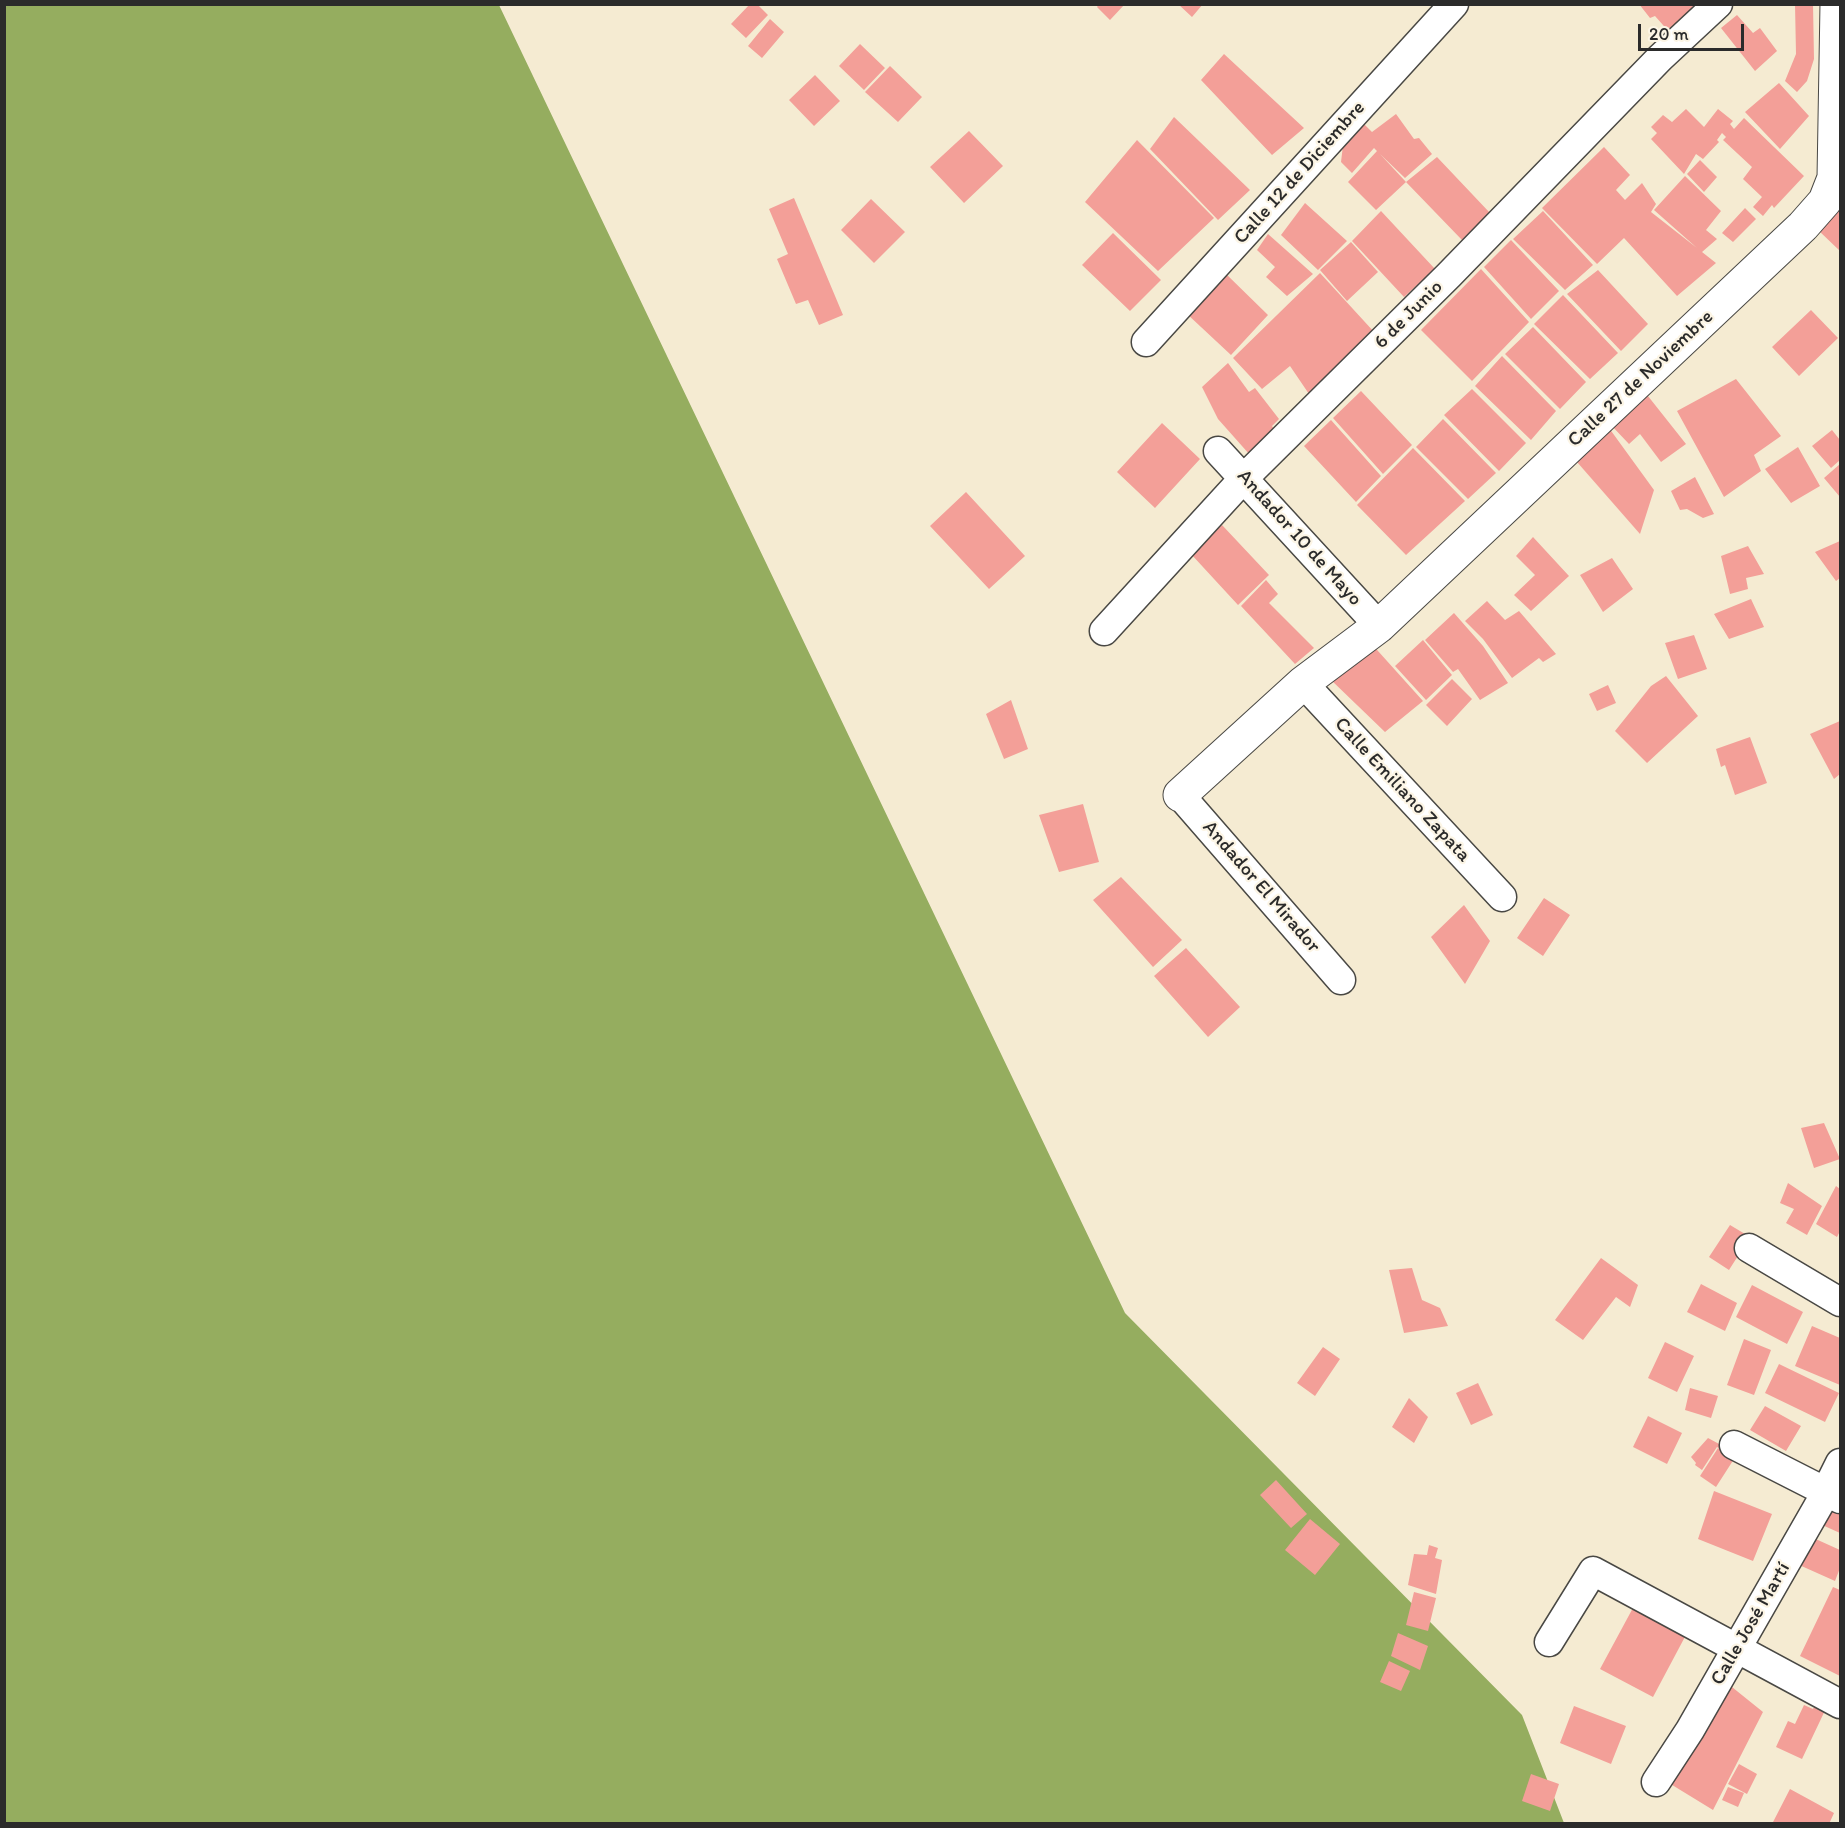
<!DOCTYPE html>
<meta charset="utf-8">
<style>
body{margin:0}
#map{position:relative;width:1845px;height:1828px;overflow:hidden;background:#f5ebd2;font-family:Itim,sans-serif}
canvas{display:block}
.frame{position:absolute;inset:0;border:6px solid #2b2b2b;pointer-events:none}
.scale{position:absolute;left:1638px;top:24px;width:106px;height:27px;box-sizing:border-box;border:3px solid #2b2b2b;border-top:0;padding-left:8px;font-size:18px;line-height:21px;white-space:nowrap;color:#2b2b2b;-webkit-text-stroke:4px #fcf5e5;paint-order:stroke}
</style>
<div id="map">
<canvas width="1845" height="1828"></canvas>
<div class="frame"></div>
<div class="scale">20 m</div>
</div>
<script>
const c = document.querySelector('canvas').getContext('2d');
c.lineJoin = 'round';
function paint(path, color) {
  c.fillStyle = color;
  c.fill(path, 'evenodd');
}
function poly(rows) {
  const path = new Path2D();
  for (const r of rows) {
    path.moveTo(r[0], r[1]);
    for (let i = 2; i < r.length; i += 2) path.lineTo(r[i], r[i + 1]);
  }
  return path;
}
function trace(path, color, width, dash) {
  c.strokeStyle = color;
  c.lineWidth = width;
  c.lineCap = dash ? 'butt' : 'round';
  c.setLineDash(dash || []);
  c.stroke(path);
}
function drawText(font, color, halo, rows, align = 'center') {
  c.font = font + ' Itim,sans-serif';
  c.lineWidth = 4.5;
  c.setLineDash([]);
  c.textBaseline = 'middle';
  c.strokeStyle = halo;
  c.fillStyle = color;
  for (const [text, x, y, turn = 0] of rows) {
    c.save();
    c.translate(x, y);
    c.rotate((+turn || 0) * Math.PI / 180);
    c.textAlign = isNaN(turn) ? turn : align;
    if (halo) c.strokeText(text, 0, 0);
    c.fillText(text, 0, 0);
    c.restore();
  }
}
paint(poly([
 [5,5,499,5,1125,1313,1522,1715,1564,1823,5,1824]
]), '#95ad5f');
paint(poly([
 [750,4,757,4,768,15,746,38,731,24],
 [1099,4,1125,4,1110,20,1097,7],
 [1178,4,1203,4,1192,17],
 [1639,4,1693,4,1698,11,1671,34,1655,16,1650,18],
 [1795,4,1813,4,1814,59,1807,81,1797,92,1785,81,1796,54],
 [1737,15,1753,33,1760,28,1777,51,1755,71,1721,28],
 [770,19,784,32,762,58,748,46],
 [860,44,885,68,864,90,839,66],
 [1224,54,1304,128,1272,155,1201,80],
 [890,66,922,97,898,122,865,92],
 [815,75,840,101,814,126,789,100],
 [1779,83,1809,116,1780,149,1745,112],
 [1686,109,1704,127,1718,109,1733,121,1730,124,1734,129,1744,118,1804,176,1774,208,1772,205,1763,216,1753,207,1762,197,1743,179,1752,167,1723,140,1726,137,1722,133,1717,140,1719,142,1703,159,1696,154,1684,174,1651,139,1657,133,1651,127,1663,115,1672,122],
 [1396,114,1414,139,1419,138,1432,154,1405,178,1380,154,1406,182,1376,210,1348,182,1377,151,1374,148,1352,173,1341,162,1344,137,1362,122,1372,132],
 [1174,117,1250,190,1218,220,1150,149],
 [969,131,1003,166,964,203,930,167],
 [1137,140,1214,218,1158,271,1085,202],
 [1604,147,1630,175,1616,190,1625,200,1642,183,1656,204,1651,212,1697,248,1654,210,1685,176,1721,211,1706,230,1717,239,1702,252,1716,263,1677,296,1624,238,1597,264,1542,208],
 [1437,157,1490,213,1462,240,1406,182],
 [1700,160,1717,177,1704,192,1687,174],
 [794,198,843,315,819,325,808,300,796,304,777,259,788,254,769,209],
 [871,199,905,232,874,263,841,230],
 [1305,203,1347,241,1318,270,1281,235],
 [1840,206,1840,251,1818,230],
 [1745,208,1756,219,1733,242,1722,233],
 [1381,211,1435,269,1404,297,1352,241],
 [1543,211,1593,265,1565,290,1513,239],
 [1113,233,1161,280,1130,311,1082,265],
 [1268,234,1313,274,1287,296,1266,277,1275,267,1257,250],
 [1511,240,1559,291,1531,319,1484,267],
 [1351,242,1378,272,1347,301,1320,270],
 [1481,269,1529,322,1472,381,1421,330],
 [1598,270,1648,324,1621,351,1567,294],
 [1223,271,1268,315,1231,355,1186,313],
 [1320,273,1375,333,1309,394,1290,366,1262,389,1233,358],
 [1563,295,1618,353,1590,379,1534,324],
 [1811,310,1838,338,1799,376,1772,347],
 [1533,327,1586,382,1560,409,1505,354],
 [1502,356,1556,411,1531,440,1475,386],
 [1228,363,1249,392,1255,388,1279,419,1272,426,1275,431,1250,455,1218,419,1202,387],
 [1736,379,1781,436,1754,455,1761,471,1724,497,1677,411],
 [1472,389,1526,443,1499,471,1444,415],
 [1361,391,1412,445,1383,474,1333,418],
 [1644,391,1686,444,1661,462,1640,434,1629,444,1610,424],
 [1443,419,1496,473,1468,499,1416,447],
 [1331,420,1381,476,1356,502,1304,446],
 [1162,423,1200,459,1155,508,1117,472],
 [1609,428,1654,490,1640,534,1577,462],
 [1832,430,1840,440,1840,460,1831,468,1812,446],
 [1798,447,1820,486,1791,503,1765,469],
 [1413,448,1465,501,1406,555,1357,505],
 [1840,464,1840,497,1824,478],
 [1695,477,1714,514,1703,518,1687,509,1680,510,1671,491],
 [966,492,1025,556,989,589,930,526],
 [1222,525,1269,575,1238,605,1191,554],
 [1533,537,1569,576,1531,611,1514,595,1535,575,1516,556],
 [1840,541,1840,578,1836,581,1815,552],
 [1748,546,1764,574,1746,578,1748,589,1730,594,1721,556],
 [1612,558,1633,589,1603,612,1580,575],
 [1266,580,1278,594,1269,603,1314,648,1295,664,1241,606],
 [1751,599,1764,627,1729,639,1714,614],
 [1487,601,1505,620,1519,611,1556,654,1543,662,1539,658,1512,678,1483,639,1465,621],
 [1454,613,1483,646,1508,683,1480,700,1458,669,1453,672,1425,640],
 [1694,635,1707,669,1678,679,1665,643],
 [1423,640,1452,675,1426,700,1395,666],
 [1369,641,1423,701,1385,732,1330,679],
 [1666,676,1698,716,1647,763,1615,731,1651,686],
 [1452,679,1472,699,1447,726,1426,705],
 [1608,685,1616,703,1597,711,1589,694],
 [1011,700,1028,749,1004,759,986,714],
 [1840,721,1840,774,1834,779,1810,734],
 [1750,737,1767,783,1735,795,1725,765,1721,767,1716,749],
 [1083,804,1099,862,1059,872,1039,815],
 [1121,877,1182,940,1153,967,1093,900],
 [1544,898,1570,915,1543,956,1517,938],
 [1464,905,1490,941,1465,984,1431,937],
 [1186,948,1240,1007,1208,1037,1154,976],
 [1824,1123,1840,1159,1814,1168,1801,1128],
 [1788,1183,1822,1206,1807,1235,1786,1223,1794,1209,1780,1203],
 [1836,1186,1840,1189,1840,1231,1837,1237,1816,1224],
 [1730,1225,1750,1237,1729,1270,1709,1257],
 [1601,1258,1638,1285,1630,1307,1616,1297,1583,1340,1555,1320],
 [1412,1268,1422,1300,1440,1308,1448,1326,1404,1333,1389,1270],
 [1701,1284,1737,1303,1725,1331,1687,1312],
 [1752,1285,1803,1312,1787,1344,1736,1317],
 [1812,1326,1840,1338,1840,1385,1795,1366],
 [1744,1339,1771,1350,1754,1395,1727,1385],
 [1665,1342,1694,1356,1677,1392,1648,1378],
 [1323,1347,1340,1359,1315,1396,1297,1383],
 [1779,1364,1839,1393,1825,1422,1765,1393],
 [1478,1383,1493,1415,1471,1425,1456,1393],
 [1690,1388,1718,1396,1711,1418,1685,1410],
 [1409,1398,1428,1417,1414,1443,1392,1427],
 [1765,1406,1801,1426,1786,1451,1750,1430],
 [1648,1416,1682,1433,1667,1464,1633,1447],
 [1708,1438,1721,1445,1720,1449,1717,1447,1702,1470,1695,1465,1696,1463,1691,1457],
 [1718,1448,1734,1459,1716,1487,1700,1476],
 [1276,1480,1307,1514,1291,1528,1260,1495],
 [1714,1491,1772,1514,1753,1561,1698,1539],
 [1827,1507,1840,1513,1840,1533,1820,1524],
 [1310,1519,1340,1544,1315,1575,1285,1550],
 [1809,1536,1840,1550,1840,1568,1835,1581,1797,1564],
 [1429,1545,1438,1548,1435,1558,1442,1560,1436,1594,1408,1585,1414,1554,1427,1555],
 [1833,1587,1840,1590,1840,1676,1800,1656],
 [1414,1592,1436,1598,1428,1631,1406,1625],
 [1634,1606,1687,1633,1653,1697,1600,1669],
 [1398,1633,1428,1646,1420,1670,1391,1656],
 [1389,1661,1410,1671,1401,1691,1380,1682],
 [1722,1679,1763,1712,1713,1810,1664,1780],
 [1819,1697,1829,1702,1802,1759,1776,1747,1788,1721,1795,1724,1804,1705,1813,1709],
 [1574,1706,1626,1726,1611,1764,1560,1743],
 [1739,1764,1757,1774,1747,1794,1728,1784],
 [1531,1774,1559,1784,1550,1811,1522,1801],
 [1728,1787,1744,1793,1738,1807,1722,1800],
 [1790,1789,1834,1813,1829,1824,1772,1824]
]), '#f39f98');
const street = poly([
 [1146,342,1454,4],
 [1218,451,1379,626],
 [1104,631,1244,478,1449,275,1660,58,1718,4],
 [1303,683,1502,897],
 [1180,795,1341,980],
 [1749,1248,1840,1302],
 [1734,1445,1840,1499],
 [1549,1642,1593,1571,1840,1704],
 [1656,1782,1690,1730,1820,1503,1840,1463]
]);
const secondary = poly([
 [1180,795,1303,683,1379,626,1803,226,1825,201,1834,178,1837,4]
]);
trace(street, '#494844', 31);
trace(secondary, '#494844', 35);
trace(street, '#fff', 28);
trace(secondary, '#fff', 33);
drawText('20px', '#2b2b2b', '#fcf5e5', [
 ["Calle 12 de Diciembre",1300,173,-48],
 ["6 de Junio",1409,315,-45],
 ["Calle 27 de Noviembre",1641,379,-43],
 ["Andador 10 de Mayo",1299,538,48],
 ["Calle Emiliano Zapata",1402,790,47],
 ["Andador El Mirador",1261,887,49],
 ["Calle José Martí",1751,1624,-60]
]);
</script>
